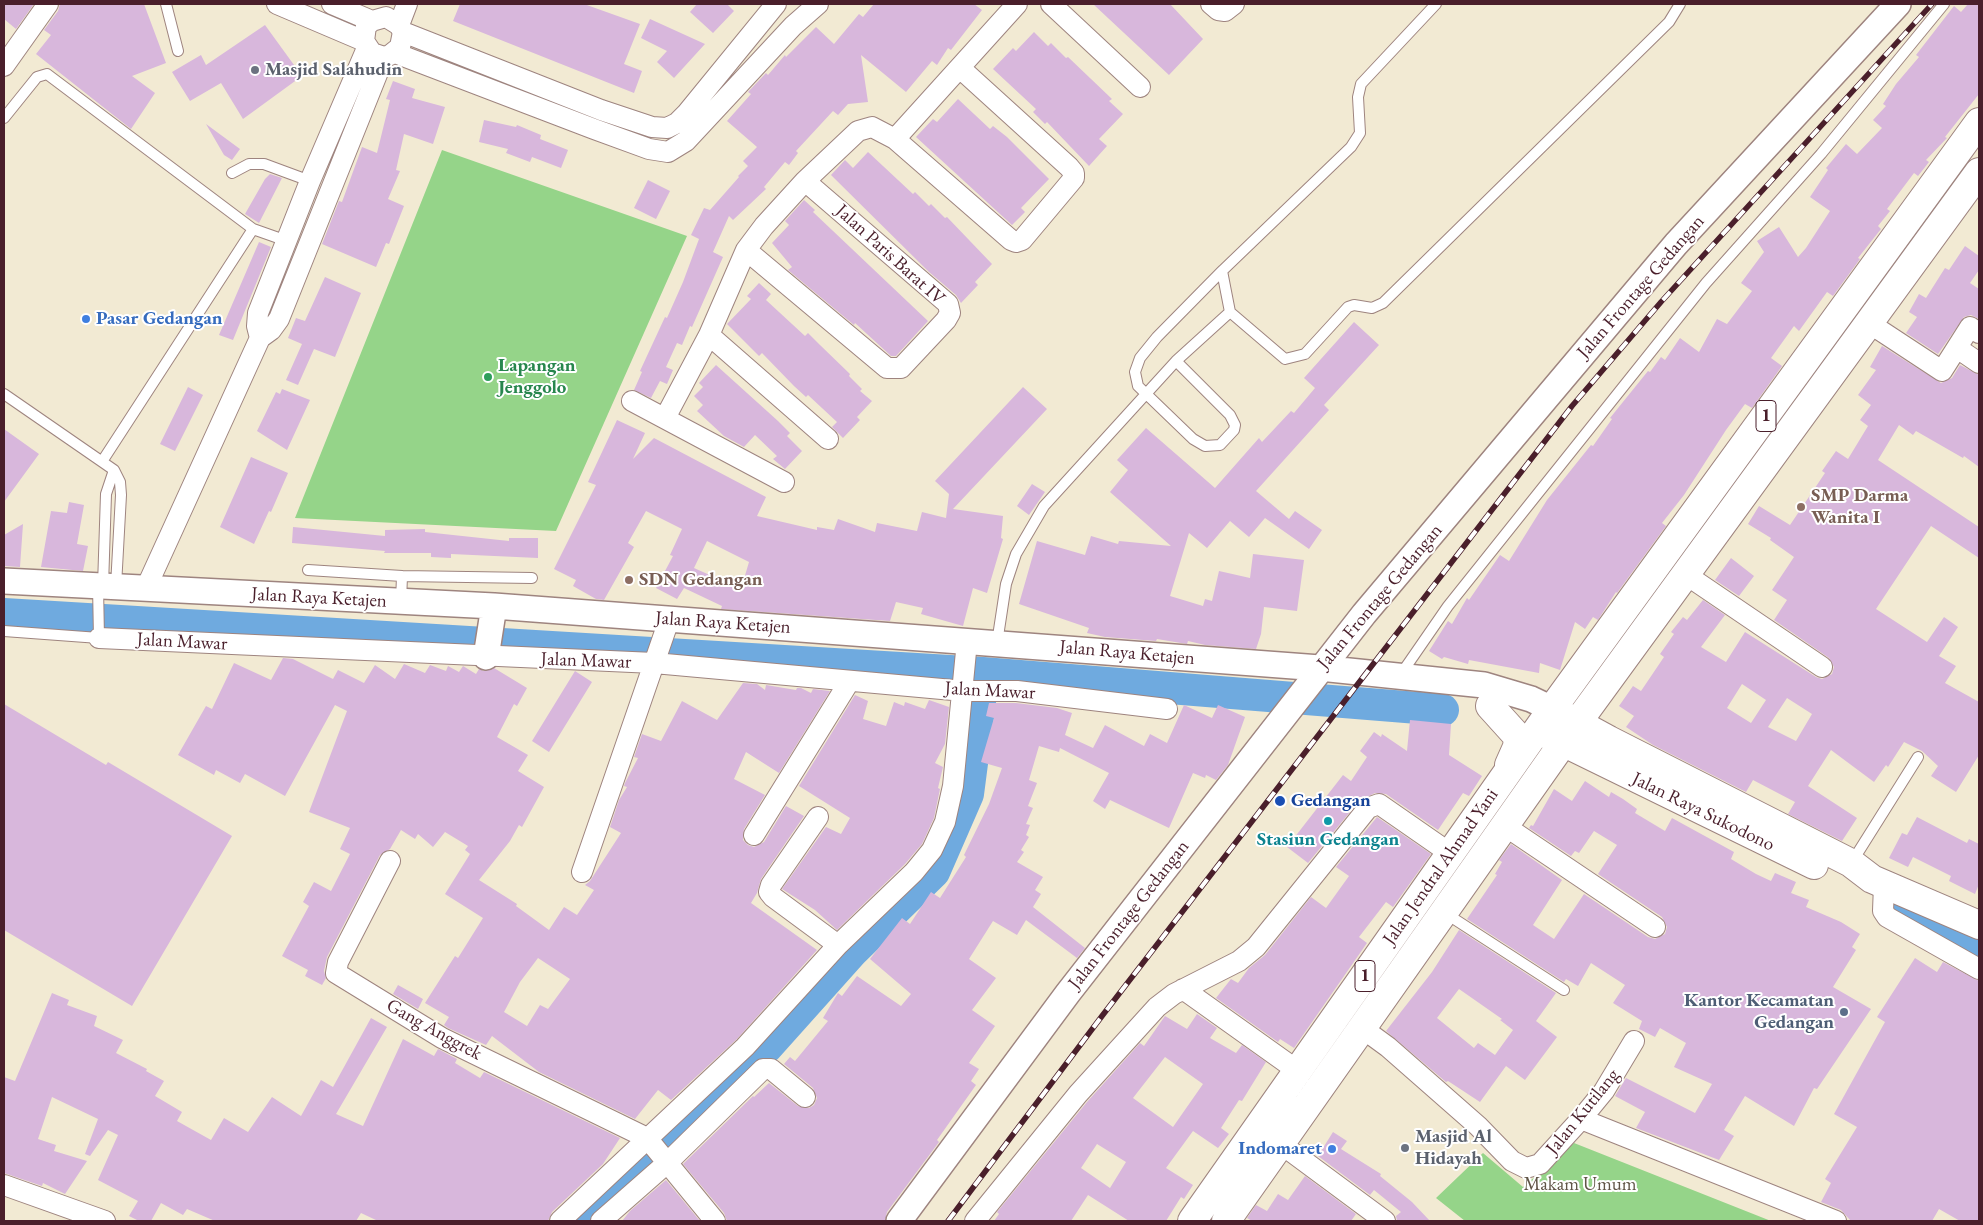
<!DOCTYPE html>
<style>
body{margin:0}
#map{position:relative;width:1983px;height:1225px;overflow:hidden;background:#f2ead3;font-family:"EB Garamond",serif}
canvas{display:block}
.frame{position:absolute;inset:0;border:5px solid #4a1f2b;pointer-events:none}
</style>
<div id="map">
<canvas width="1983" height="1225"></canvas>
<div class="frame"></div>
</div>
<script>
const c = document.querySelector('canvas').getContext('2d');
c.lineJoin = 'round';
function paint(path, color) {
  c.fillStyle = color;
  c.fill(path, 'evenodd');
}
function poly(rows) {
  const path = new Path2D();
  for (const r of rows) {
    path.moveTo(r[0], r[1]);
    for (let i = 2; i < r.length; i += 2) path.lineTo(r[i], r[i + 1]);
  }
  return path;
}
function trace(path, color, width, dash) {
  c.strokeStyle = color;
  c.lineWidth = width;
  c.lineCap = dash ? 'butt' : 'round';
  c.setLineDash(dash || []);
  c.stroke(path);
}
function drawText(font, color, halo, rows, align = 'center') {
  c.font = font + ' "EB Garamond",serif';
  c.lineWidth = 4;
  c.setLineDash([]);
  c.textBaseline = 'middle';
  c.strokeStyle = halo;
  c.fillStyle = color;
  for (const [text, x, y, turn = 0] of rows) {
    c.save();
    c.translate(x, y);
    c.rotate((+turn || 0) * Math.PI / 180);
    c.textAlign = isNaN(turn) ? turn : align;
    if (halo) c.strokeText(text, 0, 0);
    c.fillText(text, 0, 0);
    c.restore();
  }
}
paint(poly([
 [442,150,687,236,556,531,295,518],
 [1574,1143,1771,1221,1465,1221,1436,1198,1483,1153,1523,1187]
]), '#95d489');
trace(poly([
 [4,614,983,673,1443,710],
 [1898,915,1979,954],
 [581,1221,767,1047,852,952,934,872,968,794,981,694]
]), '#6faadf', 32);
paint(poly([
 [4,4,34,4,16,29,4,19],
 [60,4,144,4,166,63,132,76,155,93,131,129,36,54,51,35,44,30,58,11],
 [460,4,584,4,640,24,624,64,642,71,634,93,453,21],
 [697,4,727,4,734,11,713,33,690,12],
 [874,4,974,4,982,10,951,50,948,48,937,65,932,61,906,92,861,55,868,102,848,104,838,115,833,111,796,151,798,153,789,165,785,162,764,187,766,189,733,220,729,216,713,252,723,257,692,327,690,326,682,345,677,343,666,367,673,370,667,384,660,381,651,398,634,390,642,372,640,371,646,358,665,317,667,318,683,282,699,239,691,235,704,208,710,210,739,177,738,176,748,166,743,161,757,147,727,121,751,94,748,92,766,73,768,75,785,55,786,57,816,27,834,44,859,14,863,17],
 [1093,4,1170,4,1203,39,1169,75],
 [1968,4,1979,4,1979,94,1945,137,1947,138,1926,160,1929,162,1918,176,1914,173,1887,209,1890,211,1878,226,1881,229,1858,258,1860,259,1833,296,1827,292,1799,331,1794,326,1771,358,1782,366,1752,408,1745,404,1726,430,1684,495,1662,523,1666,526,1617,593,1616,592,1598,620,1593,617,1585,629,1575,622,1560,670,1540,663,1539,673,1469,660,1468,664,1444,657,1442,659,1429,651,1448,621,1452,624,1467,598,1469,600,1500,555,1509,561,1547,500,1591,445,1593,446,1612,419,1610,418,1648,371,1650,372,1661,357,1665,360,1680,338,1699,352,1717,319,1727,324,1752,291,1741,283,1764,252,1757,241,1779,227,1798,257,1806,248,1830,211,1810,197,1828,170,1826,168,1846,144,1857,154,1882,128,1873,120,1886,106,1883,104,1896,84,1919,57,1916,55,1954,6,1961,12],
 [650,19,705,44,674,78,657,62,667,51,641,38],
 [265,25,302,76,243,119,221,83,190,101,172,72,201,55,206,65],
 [1034,32,1048,46,1051,43,1066,58,1068,57,1112,99,1109,101,1123,114,1099,139,1107,146,1089,166,1047,122,1045,124,1033,112,1036,109,993,69,1013,48,1016,51],
 [393,81,415,89,412,98,445,107,433,144,404,134,396,170,400,171,388,199,404,206,389,244,386,243,376,267,322,244,339,201,342,202,362,147,377,153,390,100,386,99],
 [958,99,990,129,993,126,1007,137,1049,179,1021,208,1025,212,1012,225,916,137,933,119,937,122],
 [484,120,516,127,517,125,541,135,540,139,568,150,561,168,532,157,530,162,506,153,508,149,479,142],
 [206,124,240,149,232,160,224,155],
 [868,152,913,194,915,192,929,206,931,204,945,218,947,217,992,264,975,282,978,285,961,303,956,295,929,272,831,175,845,160,853,168],
 [270,174,282,178,259,223,245,214,265,179],
 [648,180,670,191,656,219,634,208],
 [804,200,815,210,813,212,928,321,896,356,891,356,855,323,854,325,788,270,792,267,772,243,789,225,785,221],
 [259,242,271,247,233,340,219,335],
 [1965,246,1979,256,1979,270,1970,283,1979,289,1979,319,1971,315,1964,317,1938,354,1906,333,1917,317,1909,312,1919,294,1926,298,1945,268,1949,270],
 [325,277,361,293,335,357,314,349,298,385,286,380,302,344,288,338,296,318,305,321],
 [759,283,771,294,766,300,805,336,808,333,820,345,850,374,849,376,862,389,860,391,872,401,857,417,860,420,843,438,832,427,837,422,808,395,806,397,794,386,762,353,759,356,727,324,751,299,747,296],
 [1354,322,1379,345,1324,405,1329,410,1256,491,1289,519,1295,511,1322,530,1309,549,1265,518,1249,537,1230,521,1207,548,1189,533,1170,596,1203,606,1205,599,1212,601,1219,571,1250,578,1253,554,1304,560,1297,611,1264,607,1261,634,1256,649,1205,645,1188,641,1187,644,1157,639,1156,641,1105,637,1087,633,1089,628,1019,604,1037,541,1085,555,1091,536,1118,544,1119,541,1171,546,1110,492,1128,470,1117,460,1146,428,1215,488,1259,438,1262,442,1291,411,1294,413,1315,388,1304,378],
 [1882,346,1941,383,1952,378,1960,365,1979,375,1979,467,1964,456,1963,458,1916,431,1913,435,1899,425,1878,460,1979,527,1979,558,1931,526,1876,609,1927,642,1944,617,1958,627,1939,656,1956,666,1945,683,1979,702,1979,755,1956,792,1931,776,1938,766,1922,751,1904,742,1888,767,1886,765,1874,782,1831,750,1808,786,1857,818,1842,841,1788,814,1795,802,1753,780,1746,792,1653,745,1626,727,1634,716,1619,706,1633,686,1641,691,1664,657,1660,654,1674,634,1671,632,1683,617,1687,620,1703,600,1725,615,1701,647,1726,662,1745,632,1816,677,1822,679,1832,674,1834,667,1829,658,1774,620,1787,600,1772,590,1794,557,1770,540,1771,538,1748,524,1759,506,1790,525,1825,473,1822,471,1836,451,1848,459,1868,426,1860,420,1871,405,1858,395,1876,370,1870,367],
 [1742,684,1766,700,1751,723,1727,708],
 [1787,698,1812,714,1796,741,1768,727],
 [716,365,778,421,790,433,787,436,802,451,785,469,773,459,777,456,755,435,744,447,724,436,697,411,703,405,694,396,703,387,699,383],
 [188,387,203,395,175,451,160,444],
 [1023,387,1047,409,953,509,1003,516,1001,538,1003,539,987,593,973,588,963,626,921,614,923,608,896,602,890,621,721,609,722,606,684,588,677,599,656,588,673,556,670,555,682,529,646,511,628,543,634,547,604,600,596,599,573,586,576,580,554,569,596,485,588,482,617,420,645,433,633,459,654,438,766,497,757,516,817,530,817,527,834,530,838,519,875,532,877,523,917,531,922,512,946,518,949,494,935,481],
 [707,541,749,562,741,589,694,568],
 [282,389,310,400,287,450,257,431,276,392,280,394],
 [4,429,39,454,4,502],
 [251,457,288,473,271,512,269,511,254,544,220,527],
 [1032,484,1045,492,1029,515,1017,506],
 [69,502,84,505,77,544,88,546,83,571,41,567,51,511,67,513],
 [23,524,20,567,4,566,4,535],
 [293,527,385,536,385,530,425,529,425,532,509,541,509,538,538,538,538,558,451,554,451,558,431,557,431,553,384,553,385,551,292,543],
 [1731,558,1754,576,1739,596,1715,580],
 [283,658,293,659,333,679,338,670,364,683,375,665,395,679,404,664,425,673,430,665,446,671,448,666,459,672,463,666,476,674,479,669,484,671,494,668,527,688,517,706,514,704,497,737,528,755,518,771,544,787,522,827,519,825,510,841,479,880,517,904,516,906,549,930,564,907,577,915,594,890,585,885,590,881,621,833,610,827,619,800,627,787,624,786,625,783,638,758,634,757,642,734,661,741,682,701,717,720,743,683,757,684,765,690,766,685,796,690,797,688,801,688,811,693,813,689,830,691,779,773,746,752,734,779,765,795,744,829,743,840,748,845,754,847,764,842,786,806,804,816,761,879,757,893,751,903,817,950,737,1039,671,1100,658,1090,635,1119,539,1072,492,1036,486,1045,448,1028,444,1025,449,1017,425,1003,455,956,458,958,483,918,445,894,470,854,465,850,468,846,445,832,433,847,418,834,415,839,401,830,390,849,380,855,327,957,324,971,326,978,322,985,305,976,308,970,282,956,309,906,303,902,314,882,331,891,350,854,340,849,350,828,309,812,347,711,335,705,285,796,245,774,240,783,216,770,214,775,178,755,206,706,212,709,234,663,271,680],
 [538,958,570,979,548,1009,540,1005,527,1026,504,1012,520,982],
 [575,671,592,682,549,752,532,741],
 [855,695,868,701,863,719,886,726,894,702,904,706,905,702,925,709,929,700,949,707,945,744,935,763,943,767,938,788,940,789,934,818,922,844,905,864,837,930,815,910,782,889,826,827,841,834,850,818,799,786],
 [989,703,1016,703,1057,708,1072,713,1065,735,1093,748,1105,725,1144,746,1150,734,1167,743,1184,705,1212,718,1218,705,1245,717,1228,765,1216,780,1206,775,1205,778,1193,773,1169,828,1110,800,1105,809,1093,801,1109,773,1060,748,1059,752,1039,746,1029,780,1037,783,1028,806,1033,808,1026,824,1030,825,1026,835,1029,837,1021,850,1024,852,1017,862,1043,877,1035,890,1041,894,1033,907,1085,948,1077,958,1026,920,1017,935,993,921,969,959,996,978,972,1010,995,1026,969,1063,979,1069,971,1081,976,1085,937,1140,939,1142,887,1212,885,1221,727,1221,724,1213,683,1164,753,1096,754,1097,769,1083,798,1106,809,1108,814,1105,817,1098,813,1088,784,1064,790,1057,795,1061,828,1021,823,1018,838,993,842,996,857,976,901,1006,911,994,870,959,902,918,910,924,931,892,940,898,966,857,964,855,989,804,1002,768,981,762,994,718,986,716],
 [4,704,106,765,108,762,232,836,132,1006,4,930],
 [1410,720,1451,724,1449,755,1482,776,1469,796,1463,793,1438,830,1386,794,1375,793,1359,801,1308,863,1287,847,1343,775,1351,781,1367,757,1360,751,1374,732,1381,737,1382,734,1407,751],
 [1585,781,1609,797,1611,792,1623,799,1637,809,1635,813,1665,831,1672,818,1734,852,1731,859,1756,874,1771,881,1775,873,1796,882,1791,893,1809,900,1806,907,1841,922,1860,934,1852,947,1856,950,1833,987,1871,1009,1817,1089,1814,1088,1794,1126,1745,1096,1724,1130,1734,1136,1719,1160,1636,1128,1645,1112,1615,1096,1626,1078,1695,1113,1712,1084,1674,1067,1686,1043,1660,1028,1655,1037,1639,1029,1642,1021,1613,1003,1625,985,1591,963,1578,986,1566,979,1564,982,1467,919,1497,875,1495,874,1502,862,1499,860,1511,844,1562,880,1533,925,1554,939,1584,894,1648,937,1655,939,1665,934,1667,927,1662,917,1598,874,1617,845,1594,831,1579,853,1575,851,1571,856,1529,828,1531,825,1533,826,1554,789,1572,801],
 [1377,817,1431,854,1393,907,1386,902,1359,937,1367,943,1294,1048,1280,1039,1278,1042,1216,998,1231,979,1238,983,1249,968,1265,955,1311,897,1326,908,1349,876,1336,867],
 [1917,817,1967,843,1969,839,1979,844,1979,884,1975,894,1949,881,1951,876,1913,857,1908,867,1889,858,1902,833,1907,835],
 [1459,930,1556,993,1536,1021,1557,1037,1525,1080,1506,1066,1480,1102,1448,1081,1446,1082,1386,1031,1432,972],
 [1459,989,1502,1019,1500,1020,1513,1030,1495,1055,1478,1043,1474,1048,1437,1018],
 [1915,958,1937,972,1943,962,1979,981,1979,1221,1960,1221,1939,1209,1932,1221,1851,1221,1841,1210,1821,1202,1831,1183,1825,1179,1857,1127,1834,1114,1885,1022,1877,1017],
 [398,985,423,999,418,1009,393,994],
 [52,993,69,1000,67,1005,97,1016,94,1026,123,1040,116,1053,147,1069,146,1071,164,1081,155,1096,182,1112,177,1121,211,1140,224,1118,248,1132,272,1097,301,1116,321,1080,333,1087,371,1018,387,1027,336,1114,363,1126,403,1039,434,1056,438,1049,457,1059,455,1063,480,1078,484,1072,620,1138,603,1164,552,1212,548,1221,378,1221,361,1213,356,1221,215,1221,187,1209,183,1215,161,1203,151,1221,139,1221,129,1216,138,1201,98,1180,118,1135,108,1130,90,1156,85,1154,98,1119,52,1097,38,1139,56,1145,54,1151,87,1161,65,1194,43,1183,42,1186,4,1173,4,1077,15,1081],
 [1197,1014,1217,1028,1210,1038,1236,1053,1242,1045,1266,1062,1242,1101,1239,1100,1221,1128,1229,1134,1218,1148,1193,1131,1166,1168,1193,1185,1184,1199,1181,1197,1166,1221,1129,1221,1088,1195,1071,1221,994,1221,999,1214,997,1212,1087,1102,1140,1043,1144,1046,1165,1016,1187,1029],
 [1165,1057,1203,1084,1173,1127,1133,1098],
 [1097,1144,1126,1162,1110,1188,1081,1168],
 [1333,1132,1347,1141,1341,1149,1381,1174,1380,1176,1412,1202,1430,1221,1397,1221,1396,1216,1401,1212,1374,1190,1370,1195,1318,1156],
 [1305,1176,1356,1214,1351,1221,1252,1221,1247,1218,1256,1205,1267,1211,1278,1194,1288,1200],
 [666,1180,700,1221,622,1221,630,1211]
]), '#d8b7dc');
const service = poly([
 [166,4,178,51],
 [4,118,37,77,47,74,253,229,287,241],
 [232,173,249,164,264,164,310,181],
 [1222,271,1230,312,1285,359,1305,354,1348,307,1354,305,1372,308,1383,303,1669,22,1680,4],
 [1176,361,1230,415,1235,425,1234,430,1220,445,1205,446,1193,439,1138,386,1135,372,1140,358,1157,337,1222,271,1351,147,1360,133,1358,97,1361,84,1436,4],
 [4,394,114,470,120,482,121,495,116,586],
 [103,460,253,229],
 [308,570,402,576],
 [103,586,106,494,114,470],
 [401,602,402,576,532,578],
 [4,631,99,638,98,586],
 [997,643,1006,584,1016,554,1044,506,1176,361,1230,312],
 [1401,674,1448,606,1706,283,1821,154,1944,4],
 [1852,862,1918,757],
 [1445,913,1564,990]
]);
const minor = poly([
 [277,4,364,41],
 [332,4,372,21],
 [1051,4,1140,87],
 [1211,4,1218,10,1225,11,1234,4],
 [399,25,407,4],
 [403,32,400,47,390,55,384,57,372,53,364,41,366,26,372,21,386,17,399,25,403,32,601,110,652,127,667,128,677,123,687,113,776,4],
 [395,53,594,129,649,149,668,152,686,141,793,26,818,4],
 [4,66,48,4],
 [895,139,1017,4],
 [746,250,887,368,901,368,946,320,950,313,948,304,805,181],
 [1869,323,1942,371,1970,327,1979,333],
 [709,335,828,439],
 [260,338,257,326,258,313,310,181,367,48],
 [1957,348,1979,363],
 [632,401,784,482],
 [665,418,709,335,746,250,764,226,805,181,858,131,872,127,895,139,1011,240,1016,242,1022,240,1074,178,1074,173,1069,167,960,68],
 [1685,574,1822,667],
 [146,588,260,338,271,330,279,319,384,57],
 [99,638,654,663,964,691,1017,691,1167,709],
 [818,817,771,885,769,892,773,897,838,945],
 [1505,826,1655,927],
 [754,835,849,682],
 [390,861,338,962,336,973,442,1038,647,1138,715,1221],
 [582,872,669,620],
 [1884,885,1883,911,1887,917,1979,969],
 [1183,989,1298,1071],
 [1362,1028,1388,1047,1478,1126,1512,1161,1526,1168,1540,1164,1581,1119,1604,1091,1634,1041],
 [1581,1119,1836,1221],
 [1281,1144,1385,1221],
 [4,1185,105,1221],
 [560,1221,745,1047,838,945,914,872,932,850,945,822,953,786,967,641],
 [601,1221,667,1163,763,1069,771,1069,805,1097],
 [975,1221,1078,1094,1157,1007,1174,994,1239,961,1256,947,1368,808,1379,804,1451,854]
]);
const tertiary = poly([
 [4,581,494,606,1320,668,1484,685,1531,699,1552,709],
 [486,657,494,606],
 [899,1221,1068,993,1364,614,1676,244,1898,4]
]);
const secondary = poly([
 [1552,709,1609,740,1851,863,1872,879,1979,925],
 [1542,732,1814,865]
]);
const trunk = poly([
 [1490,706,1518,737,1517,747,1509,765],
 [1192,1221,1552,709,1979,122],
 [1226,1221,1577,723,1979,172]
]);
trace(service, '#9e847f', 12);
trace(minor, '#9e847f', 22);
trace(tertiary, '#9e847f', 28);
trace(secondary, '#9e847f', 30);
trace(trunk, '#9e847f', 30);
trace(service, '#fff', 10);
trace(minor, '#fff', 20);
trace(tertiary, '#fff', 25);
trace(secondary, '#fff', 28);
trace(trunk, '#fff', 28);
const rail = poly([
 [948,1221,1102,1016,1572,406,1661,302,1932,4]
]);
trace(rail, '#4a1f2b', 5.5);
trace(rail, '#fff', 4, [11]);
for (const [x, y, r, color] of [
 [255,70,5,"#6b7280"],
 [86,319,5,"#3f7fe0"],
 [488,377,5,"#2e9e5b"],
 [1801,507,5,"#8d6e63"],
 [629,580,5,"#8d6e63"],
 [1280,801,6,"#1a4fb4"],
 [1328,821,5,"#0f9aa8"],
 [1844,1012,5,"#5c6f8a"],
 [1405,1148,5,"#6b7280"],
 [1332,1149,5,"#3f7fe0"]
]) {
  const dot = new Path2D();
  dot.arc(x, y, r, 0, 2 * Math.PI);
  c.fillStyle = color;
  c.fill(dot);
  trace(dot, '#fff', 2);
}
for (const [x, y, w] of [
 [1766,416,20],
 [1365,976,20]
]) {
  const box = new Path2D();
  box.roundRect(x - w / 2, y - 15.5, w, 31, 4);
  c.fillStyle = '#fff';
  c.fill(box);
  trace(box, '#4a1f2b', 1);
}
drawText('bold 18px', '#4a1f2b', null, [
 ["1",1766,416],
 ["1",1365,976]
]);
drawText('bold 19px', '#5b616d', '#fff', [
 ["Masjid Salahudin",265,70],
 ["Masjid Al",1415,1137],
 ["Hidayah",1415,1159]
], 'left');
drawText('19px', '#4a1f2b', '#fff', [
 ["Jalan Paris Barat IV",890,255,42],
 ["Jalan Frontage Gedangan",1641,287,-49],
 ["Jalan Frontage Gedangan",1380,597,-50],
 ["Jalan Raya Ketajen",319,598,3],
 ["Jalan Raya Ketajen",723,623,4],
 ["Jalan Mawar",182,642,3],
 ["Jalan Raya Ketajen",1127,653,5],
 ["Jalan Mawar",586,661,2],
 ["Jalan Mawar",990,691,3],
 ["Jalan Raya Sukodono",1703,812,26],
 ["Jalan Jendral Ahmad Yani",1441,867,-55],
 ["Jalan Frontage Gedangan",1129,915,-52],
 ["Gang Anggrek",434,1030,29],
 ["Jalan Kutilang",1583,1112,-51]
]);
drawText('bold 19px', '#366cbe', '#fff', [
 ["Pasar Gedangan",96,319],
 ["Indomaret",1322,1149,"right"]
], 'left');
drawText('bold 19px', '#27864d', '#fff', [
 ["Lapangan",498,366],
 ["Jenggolo",498,388]
], 'left');
drawText('bold 19px', '#785e54', '#fff', [
 ["SMP Darma",1811,496],
 ["Wanita I",1811,518],
 ["SDN Gedangan",639,580]
], 'left');
drawText('bold 19px', '#164399', '#fff', [
 ["Gedangan",1291,801]
], 'left');
drawText('bold 19px', '#0d838f', '#fff', [
 ["Stasiun Gedangan",1328,840]
]);
drawText('bold 19px', '#4e5e75', '#fff', [
 ["Kantor Kecamatan",1834,1001],
 ["Gedangan",1834,1023]
], 'right');
drawText('19px', '#605547', '#fff', [
 ["Makam Umum",1580,1185]
]);
</script>
